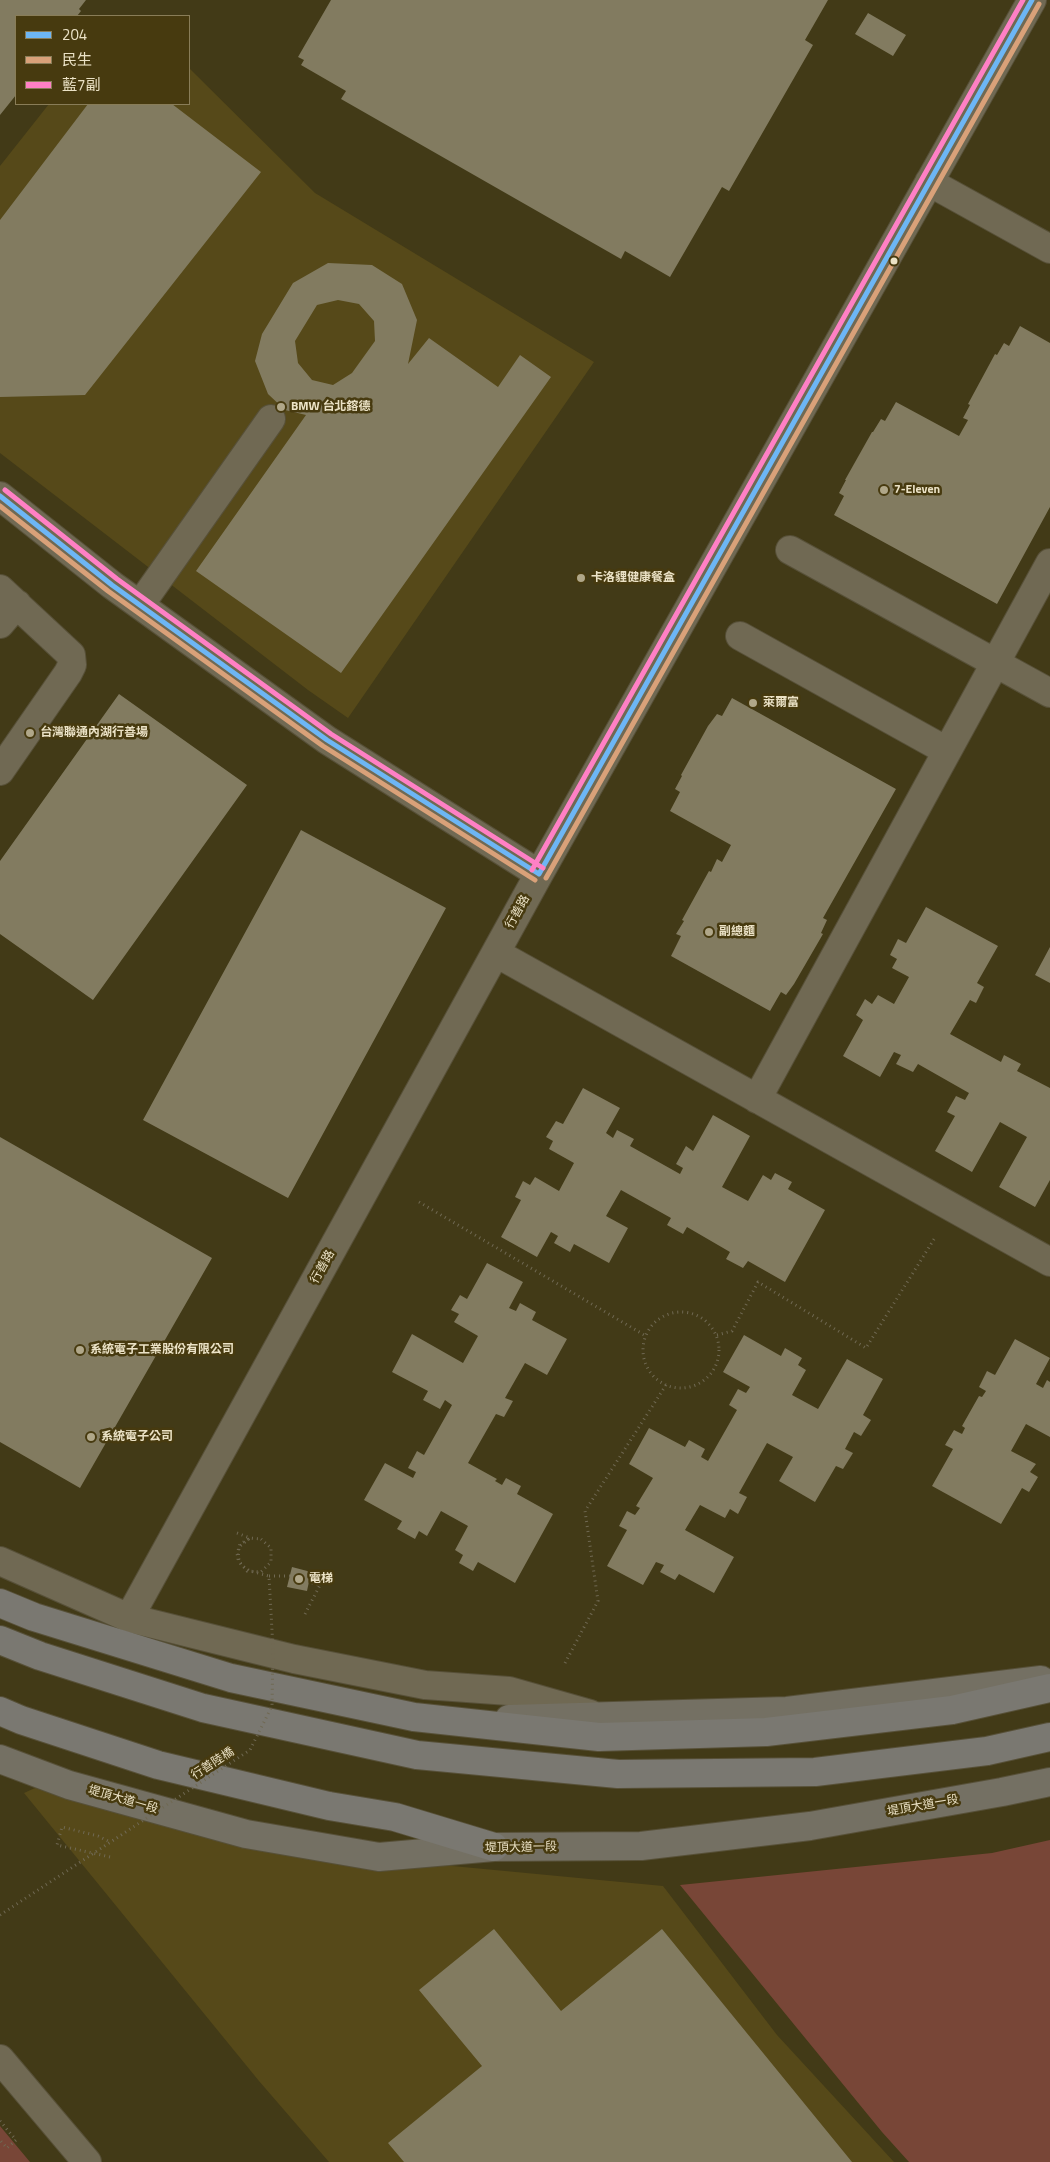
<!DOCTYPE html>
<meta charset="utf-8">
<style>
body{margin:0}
#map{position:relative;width:1050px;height:2162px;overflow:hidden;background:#423a17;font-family:"Titillium Web","Noto Sans TC",sans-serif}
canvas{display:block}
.legend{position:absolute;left:15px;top:15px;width:175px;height:90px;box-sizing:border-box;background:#473a0f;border:1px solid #897d58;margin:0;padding:6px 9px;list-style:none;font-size:15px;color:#ebe2c6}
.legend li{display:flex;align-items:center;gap:10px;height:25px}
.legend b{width:25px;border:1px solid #897d58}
</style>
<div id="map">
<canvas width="1050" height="2162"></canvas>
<ul class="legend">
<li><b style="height:6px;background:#6db6f5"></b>204</li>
<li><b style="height:6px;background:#d9a179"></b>民生</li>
<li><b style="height:6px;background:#ff80c5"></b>藍7副</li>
</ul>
</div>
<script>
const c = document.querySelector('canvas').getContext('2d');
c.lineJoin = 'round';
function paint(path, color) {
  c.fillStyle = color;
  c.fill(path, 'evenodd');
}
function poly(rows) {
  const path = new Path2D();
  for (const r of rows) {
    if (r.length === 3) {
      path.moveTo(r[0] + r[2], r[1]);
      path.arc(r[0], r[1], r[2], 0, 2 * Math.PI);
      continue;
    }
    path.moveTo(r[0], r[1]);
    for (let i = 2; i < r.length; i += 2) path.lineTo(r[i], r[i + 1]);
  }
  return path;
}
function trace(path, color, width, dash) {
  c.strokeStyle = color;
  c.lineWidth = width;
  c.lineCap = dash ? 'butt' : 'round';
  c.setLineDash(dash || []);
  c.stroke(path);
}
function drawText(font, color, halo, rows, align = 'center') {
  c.font = font + ' "Titillium Web","Noto Sans TC",sans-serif';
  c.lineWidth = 5;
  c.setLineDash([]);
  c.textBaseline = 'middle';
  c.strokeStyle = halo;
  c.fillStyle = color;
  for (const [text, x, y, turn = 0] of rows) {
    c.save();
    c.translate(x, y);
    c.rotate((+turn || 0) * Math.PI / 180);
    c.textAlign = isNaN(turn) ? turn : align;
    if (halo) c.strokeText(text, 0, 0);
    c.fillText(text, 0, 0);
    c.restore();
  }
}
paint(poly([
 [189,68,315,193,594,362,348,718,308,690,0,453,0,166,49,104,189,104],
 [35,1788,284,1850,663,1886,777,2035,894,2162,329,2162,259,2081,24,1793]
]), '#564919');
paint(poly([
 [1050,1840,1050,2162,909,2162,882,2132,680,1885,992,1853],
 [0,2126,30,2162,0,2162]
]), '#784637');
paint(poly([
 [0,0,86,0,79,9,81,11,77,16,16,16,16,95,0,115],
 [331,0,828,0,805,40,813,45,729,191,722,187,670,277,625,251,621,259,341,99,346,91,301,65,304,60,298,57],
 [868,13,906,35,893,56,855,34],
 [88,104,172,104,261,172,85,395,0,397,0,220],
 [328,263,372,265,402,284,417,320,408,364,429,338,498,387,520,355,551,377,341,673,196,571,306,415,285,410,268,394,255,361,262,334,293,283],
 [338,300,359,304,374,321,375,341,352,373,333,385,312,380,298,363,295,341,317,305],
 [1020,326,1050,343,1050,507,997,604,834,515,844,496,839,493,846,480,845,480,872,432,873,432,881,419,885,421,896,402,959,436,968,420,963,418,970,405,968,404,995,354,997,355,1004,343,1009,346],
 [119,694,247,785,93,1000,0,934,0,861],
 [732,698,896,789,823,918,827,920,821,933,823,934,794,984,786,995,781,992,770,1011,671,956,681,936,676,934,684,921,682,920,709,871,711,872,717,859,722,862,731,845,670,811,680,792,675,789,682,776,681,775,708,726,717,714,722,716],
 [301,830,446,908,288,1198,143,1120],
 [926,907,998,946,977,983,984,987,976,1003,970,1000,950,1034,1001,1062,1004,1055,1021,1064,1017,1071,1050,1088,1050,1180,1035,1207,999,1187,1027,1137,1000,1122,972,1172,935,1151,955,1116,947,1112,956,1096,965,1100,969,1093,918,1064,913,1072,896,1064,901,1055,894,1052,880,1077,843,1056,863,1020,856,1015,865,999,872,1004,878,995,894,1004,909,977,892,968,897,959,890,955,898,939,906,943],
 [1050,947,1050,983,1035,975],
 [583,1088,620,1108,606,1133,613,1138,617,1130,634,1139,630,1146,680,1174,683,1168,676,1164,686,1146,693,1151,713,1115,750,1136,722,1187,748,1201,763,1175,771,1180,775,1173,792,1182,788,1189,825,1210,785,1282,748,1261,743,1268,726,1259,730,1252,687,1227,683,1234,667,1225,671,1218,621,1190,606,1216,628,1228,609,1263,574,1244,570,1252,554,1243,558,1236,551,1232,537,1257,501,1237,521,1200,515,1197,523,1181,530,1185,535,1177,559,1191,574,1163,549,1149,553,1141,546,1137,556,1121,563,1124],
 [0,1137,212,1258,80,1488,0,1442],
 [487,1263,523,1282,509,1308,516,1311,520,1303,536,1312,532,1320,567,1339,547,1375,525,1363,505,1398,513,1401,504,1417,496,1414,468,1463,497,1479,495,1481,502,1485,506,1478,521,1486,517,1494,553,1514,515,1583,478,1562,473,1571,459,1563,463,1555,455,1550,468,1526,441,1511,427,1536,419,1531,415,1539,397,1529,402,1521,364,1500,385,1463,413,1478,416,1472,408,1468,417,1451,424,1455,452,1405,445,1400,440,1409,423,1400,428,1391,392,1372,412,1334,463,1363,478,1336,454,1322,459,1314,451,1310,460,1295,467,1299],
 [744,1335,781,1356,785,1348,802,1358,798,1365,806,1370,792,1395,818,1409,847,1359,883,1379,863,1415,871,1420,861,1436,854,1432,845,1449,853,1453,843,1469,836,1466,815,1502,779,1481,793,1457,767,1443,739,1493,747,1497,738,1514,730,1509,725,1518,700,1505,685,1530,734,1557,714,1593,679,1574,675,1580,660,1572,664,1565,656,1562,643,1585,607,1566,627,1530,619,1526,627,1511,635,1515,640,1508,636,1506,653,1478,629,1464,649,1428,685,1447,689,1440,705,1449,701,1457,708,1461,737,1410,729,1405,738,1389,746,1393,750,1387,723,1372],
 [1015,1339,1050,1358,1036,1384,1043,1388,1047,1380,1050,1382,1050,1437,1026,1424,1011,1451,1036,1464,1030,1472,1038,1477,1029,1492,1022,1488,1001,1524,932,1486,953,1449,945,1445,954,1430,962,1434,965,1428,962,1426,979,1396,982,1397,986,1391,979,1387,987,1371,995,1375],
 [292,1567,311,1572,307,1591,287,1587],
 [494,1929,561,2011,662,1929,852,2162,404,2162,388,2143,482,2066,419,1990]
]), '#827b60');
const minor = poly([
 [929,182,1050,249],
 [0,496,112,585,327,740,539,874],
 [790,550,1050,693],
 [0,589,71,655,72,665,68,673,0,771],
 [140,605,271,419],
 [0,624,17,604],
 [740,636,947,751],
 [496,953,1050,1262],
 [757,1099,1050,563],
 [0,1561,129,1618,294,1659,425,1685,509,1691,590,1714],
 [129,1618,539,874,1032,0],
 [0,2059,87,2162]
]);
const major = poly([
 [509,1719,787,1711,1041,1680],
 [0,1759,69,1785,246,1834,379,1857,494,1847,641,1846,810,1826,1002,1792,1050,1782]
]);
const highway = poly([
 [0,1603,34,1617,231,1678,414,1717,599,1737,766,1732,952,1710,1050,1688],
 [0,1640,40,1656,203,1708,417,1755,618,1774,815,1772,987,1751,1050,1737],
 [0,1711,21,1720,158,1765,329,1806,395,1817,494,1847]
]);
trace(minor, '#575038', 30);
trace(major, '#575038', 30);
trace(highway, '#575038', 30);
trace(poly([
 [419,1202,646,1336],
 [681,1350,38],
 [717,1335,732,1331,758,1282,866,1348,936,1236],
 [237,1533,250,1538,239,1547,238,1560,247,1571,261,1572,271,1562,271,1548,261,1539],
 [269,1576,290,1576],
 [305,1614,320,1585,309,1582],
 [565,1663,598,1601,585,1511,666,1385],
 [110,1857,57,1845,62,1827,98,1836,110,1842],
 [0,2121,16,2140,7,2148,0,2140]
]), '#706953', 3, [1, 4]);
trace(minor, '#706953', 28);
trace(major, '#747063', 28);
trace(highway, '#7a7871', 28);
trace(poly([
 [0,1915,250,1750,272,1706,273,1649,269,1576,250,1571,241,1565,237,1554,240,1544,250,1538,261,1539]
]), '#706953', 3, [1, 4]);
trace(poly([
 [0,496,112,585,327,740,539,874],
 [539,874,1032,0]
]), '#6db6f5', 5);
trace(poly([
 [0,506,108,591,323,746,535,880],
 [546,878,1039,4]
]), '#d9a179', 5);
trace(poly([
 [5,490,117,579,331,734,543,868],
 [532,870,1023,0]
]), '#ff80c5', 5);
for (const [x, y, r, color] of [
 [894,261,4.5,"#ebe2c6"],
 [281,407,5,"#b0a789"],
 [884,490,5,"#b0a789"],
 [581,578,5,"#b0a789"],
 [753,703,5,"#b0a789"],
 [30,733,5,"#b0a789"],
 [709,932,5,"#b0a789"],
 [80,1350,5,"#b0a789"],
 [91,1437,5,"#b0a789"],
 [299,1579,5,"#b0a789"]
]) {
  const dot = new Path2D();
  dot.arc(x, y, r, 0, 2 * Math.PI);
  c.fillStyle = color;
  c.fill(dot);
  trace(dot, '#473a0f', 2);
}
drawText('bold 12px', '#ebe2c6', '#473a0f', [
 ["BMW 台北鎔德",291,407],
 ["7-Eleven",894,490],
 ["卡洛貍健康餐盒",591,578],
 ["萊爾富",763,703],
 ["台灣聯通內湖行善場",40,733],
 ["副總麵",719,932],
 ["系統電子工業股份有限公司",90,1350],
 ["系統電子公司",101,1437],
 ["電梯",309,1579]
], 'left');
drawText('12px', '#ebe2c6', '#473a0f', [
 ["行善路",518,912,-61],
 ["行善路",323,1267,-61],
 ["行善陸橋",213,1764,-33],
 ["堤頂大道一段",123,1800,16],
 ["堤頂大道一段",923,1806,-10],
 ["堤頂大道一段",521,1848,-1]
]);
</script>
